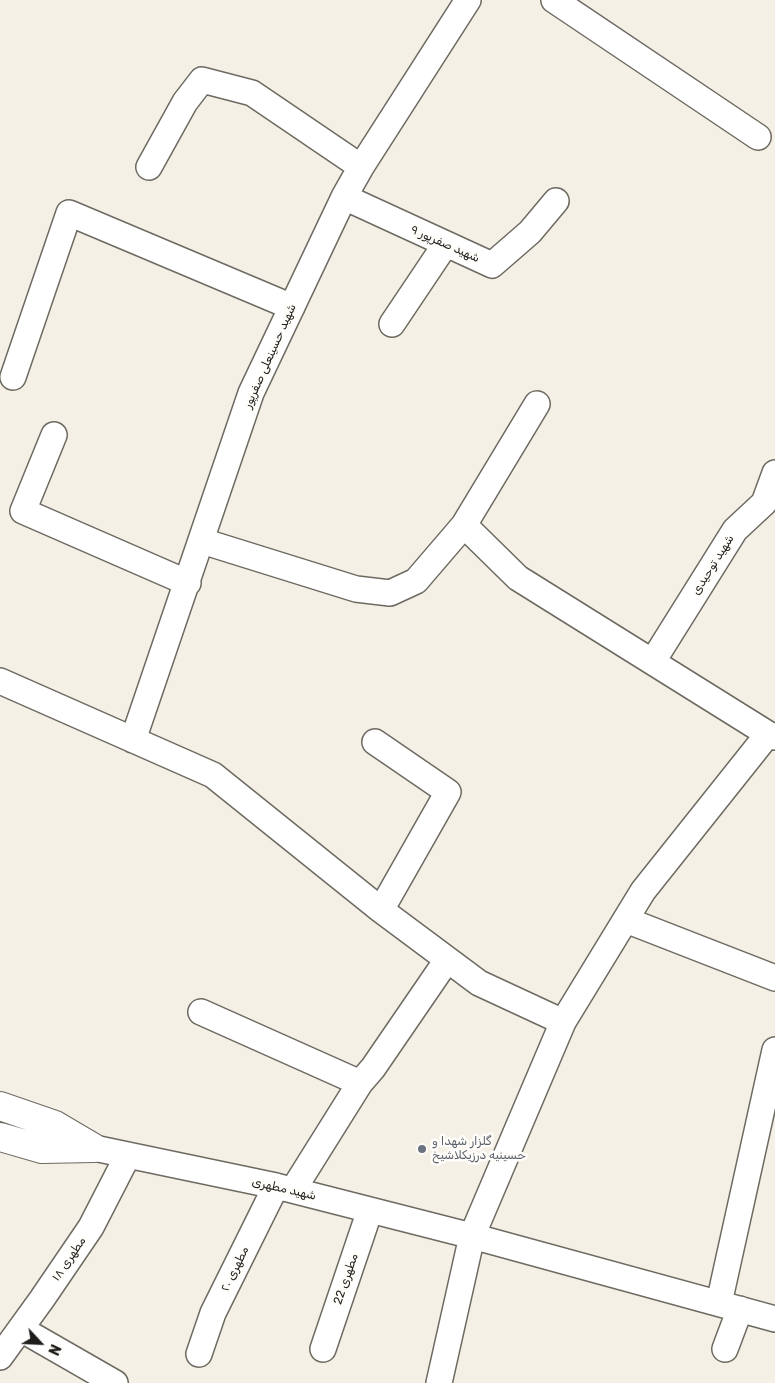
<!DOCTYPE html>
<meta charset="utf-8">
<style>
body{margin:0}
#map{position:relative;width:775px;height:1383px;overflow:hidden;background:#f4f0e6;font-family:Rubik,sans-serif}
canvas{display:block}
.north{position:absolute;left:15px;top:1318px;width:50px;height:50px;-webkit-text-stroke:4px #fffdf9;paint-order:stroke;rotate:115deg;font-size:14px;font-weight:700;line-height:20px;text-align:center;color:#1f1d1a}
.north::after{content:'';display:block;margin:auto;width:18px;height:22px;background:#1f1d1a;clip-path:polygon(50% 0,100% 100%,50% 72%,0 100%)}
</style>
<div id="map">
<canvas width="775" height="1383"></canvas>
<div class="north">N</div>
</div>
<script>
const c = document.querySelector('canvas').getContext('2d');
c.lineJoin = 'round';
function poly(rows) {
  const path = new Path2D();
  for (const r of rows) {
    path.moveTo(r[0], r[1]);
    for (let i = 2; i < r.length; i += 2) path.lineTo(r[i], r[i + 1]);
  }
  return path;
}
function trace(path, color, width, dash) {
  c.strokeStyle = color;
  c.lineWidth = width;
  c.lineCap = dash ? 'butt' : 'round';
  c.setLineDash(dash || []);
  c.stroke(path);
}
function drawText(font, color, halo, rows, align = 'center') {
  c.font = font + ' Rubik,Vazirmatn,sans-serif';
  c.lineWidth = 5;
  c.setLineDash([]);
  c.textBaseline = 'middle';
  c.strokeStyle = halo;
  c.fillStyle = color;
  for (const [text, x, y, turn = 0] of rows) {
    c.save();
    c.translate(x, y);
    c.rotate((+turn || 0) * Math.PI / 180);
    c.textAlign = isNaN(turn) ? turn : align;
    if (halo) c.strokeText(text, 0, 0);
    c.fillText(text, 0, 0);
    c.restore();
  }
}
const minor = poly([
 [554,0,758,137],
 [149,167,185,102,202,80,252,93,361,167],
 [344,197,492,265,530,232,556,201],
 [392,324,445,245],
 [13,377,69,213,292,307],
 [54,435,23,511,188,583],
 [464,525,518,578,768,734],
 [202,541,356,589,390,593,416,581,464,525,537,404],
 [653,661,735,530,764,503,775,473],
 [0,681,213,775,381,910,479,983,563,1022],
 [133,740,251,393,344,197,361,167,468,0],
 [375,742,448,792,381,910],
 [626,920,775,978],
 [201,1012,360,1083],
 [94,1148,276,1186,472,1236,775,1319],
 [293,1190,360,1083,373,1068,447,960],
 [719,1303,775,1050],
 [21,1329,115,1383],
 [323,1349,370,1210],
 [725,1349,740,1309],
 [199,1354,213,1313,276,1186],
 [0,1357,42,1299,91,1227,128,1155],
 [439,1383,472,1236,563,1022,643,891,768,734,775,737]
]);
const major = poly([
 [0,1106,55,1125,94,1148],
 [0,1137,42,1149,94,1148]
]);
trace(minor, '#6d6a61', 28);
trace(major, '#6d6a61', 30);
trace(minor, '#fff', 25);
trace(major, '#fff', 28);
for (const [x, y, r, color] of [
 [422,1149,5,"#6b7280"]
]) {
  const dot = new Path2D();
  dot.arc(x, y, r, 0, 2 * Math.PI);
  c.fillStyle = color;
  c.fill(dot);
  trace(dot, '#fffdf9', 2);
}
drawText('12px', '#1f1d1a', '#fffdf9', [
 ["شهید صفرپور ۹",445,244,24],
 ["شهید حسینعلی صفرپور",270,356,-66],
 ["شهید توحیدی",713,565,-58],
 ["شهید مطهری",284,1189,13],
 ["مطهری ۱۸",69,1259,-56],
 ["مطهری ۲۰",235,1269,-64],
 ["مطهری 22",346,1279,-71]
]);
drawText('12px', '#5b616d', '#fffdf9', [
 ["گلزار شهدا و",432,1142],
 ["حسینیه درزیکلاشیخ",432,1156]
], 'left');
</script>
